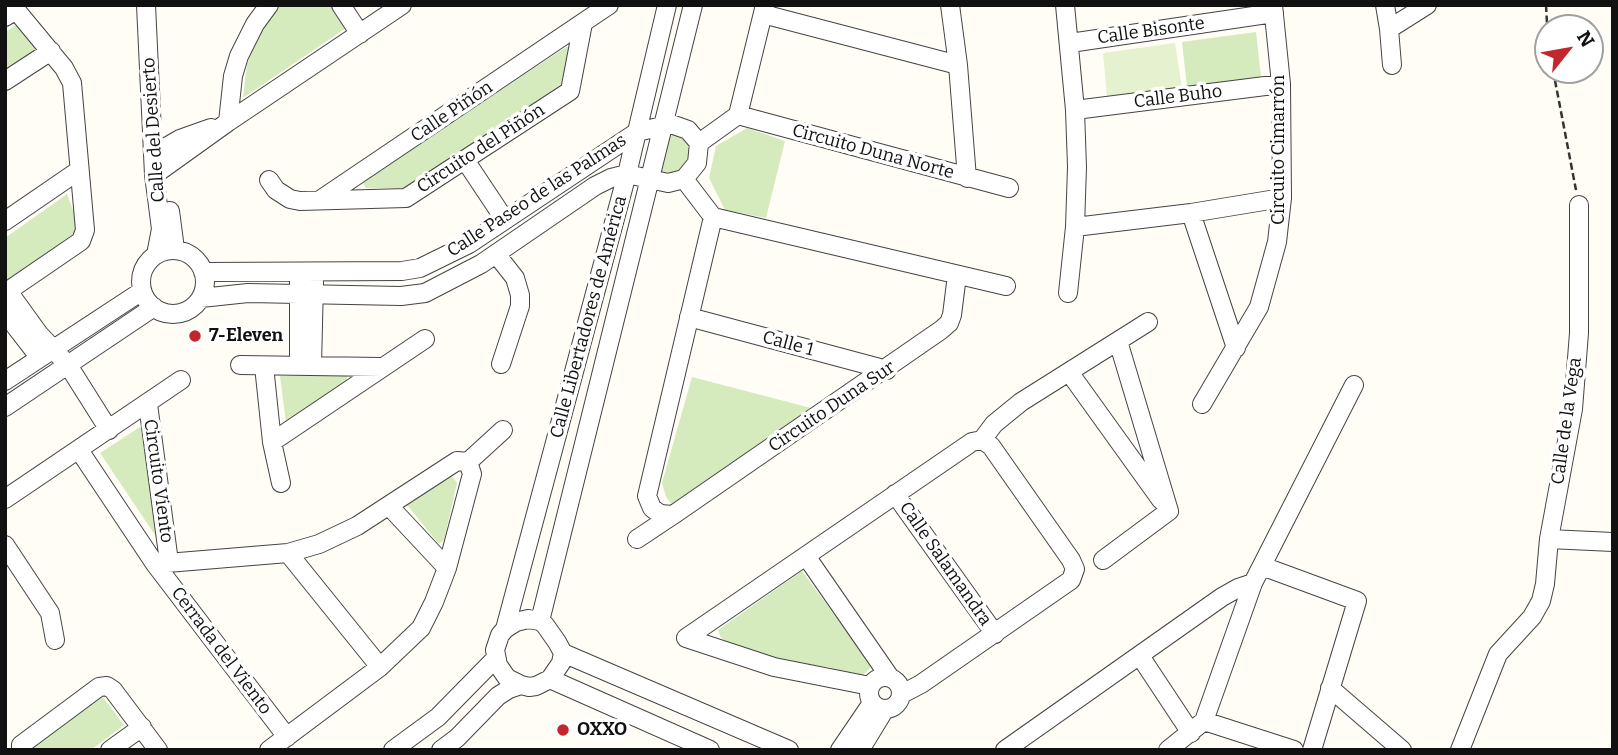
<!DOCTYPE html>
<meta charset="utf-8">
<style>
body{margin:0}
#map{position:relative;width:1618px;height:755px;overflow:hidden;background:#fffdf5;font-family:Bitter,serif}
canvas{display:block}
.frame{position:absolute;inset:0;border:7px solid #111;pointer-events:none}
.north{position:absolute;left:1534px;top:14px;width:70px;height:70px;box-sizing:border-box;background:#fff;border:2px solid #a0a0a0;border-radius:50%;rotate:59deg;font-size:19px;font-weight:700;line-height:28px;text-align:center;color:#111}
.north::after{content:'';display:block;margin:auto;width:24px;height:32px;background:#c4262e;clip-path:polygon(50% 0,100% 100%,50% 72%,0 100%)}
</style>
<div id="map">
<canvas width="1618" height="755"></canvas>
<div class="frame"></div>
<div class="north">N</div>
</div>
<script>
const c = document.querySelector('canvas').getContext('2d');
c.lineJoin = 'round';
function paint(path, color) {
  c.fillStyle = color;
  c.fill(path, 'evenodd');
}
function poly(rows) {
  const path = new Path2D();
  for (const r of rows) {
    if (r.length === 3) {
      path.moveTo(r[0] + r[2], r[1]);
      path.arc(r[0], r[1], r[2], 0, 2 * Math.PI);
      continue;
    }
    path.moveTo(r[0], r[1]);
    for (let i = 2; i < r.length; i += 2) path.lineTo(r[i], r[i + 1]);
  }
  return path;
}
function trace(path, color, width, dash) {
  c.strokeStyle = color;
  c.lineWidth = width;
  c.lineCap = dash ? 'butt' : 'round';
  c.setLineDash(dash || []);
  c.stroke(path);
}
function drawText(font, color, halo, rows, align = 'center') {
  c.font = font + ' Bitter,serif';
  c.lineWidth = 7;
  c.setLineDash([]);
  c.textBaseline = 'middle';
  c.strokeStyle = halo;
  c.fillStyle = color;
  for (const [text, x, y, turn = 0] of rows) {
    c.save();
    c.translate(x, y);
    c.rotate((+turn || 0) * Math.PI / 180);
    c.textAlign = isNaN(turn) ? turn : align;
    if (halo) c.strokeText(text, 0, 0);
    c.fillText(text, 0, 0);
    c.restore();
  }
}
paint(poly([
 [279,5,331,5,346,28,243,98,247,64,261,32],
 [15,26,23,26,43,51,5,75,5,32],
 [1256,32,1261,77,1187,87,1182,42],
 [566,47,570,47,563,83,407,188,366,188,363,183,368,178],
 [747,128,785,141,766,218,725,210,709,178,716,146],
 [669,129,688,140,690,158,683,170,674,175,660,175],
 [67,194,80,229,5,282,5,238],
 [347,375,347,381,286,423,280,376],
 [692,377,811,408,809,416,673,506,666,497,662,483],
 [146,423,159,541,100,453],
 [452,476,457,483,444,540,439,544,407,505],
 [802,571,872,666,859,679,829,667,787,663,724,640,720,636,718,630],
 [102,696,124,725,91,750,33,750,33,747]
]), '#d5ebbd');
paint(poly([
 [1175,43,1182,88,1107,97,1103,53]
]), '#e6f2cf');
const minor = poly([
 [146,5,154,175,161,229,156,255],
 [341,5,360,34],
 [950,5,958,65,967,178],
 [1065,5,1075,110,1077,167,1075,227,1068,293],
 [1385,5,1389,29,1427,5],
 [763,14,958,65],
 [5,17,16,10,64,68,72,83,85,230,81,241,5,293],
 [1389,29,1392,65],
 [1070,43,1274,13],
 [5,81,51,51],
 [1075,110,1281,84],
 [738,115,1009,188],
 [228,122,233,76,239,56,255,24,269,5],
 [699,143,738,115,765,5],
 [154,154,180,139,211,128],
 [465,160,505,220],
 [154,175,228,122,402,5],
 [684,179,713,217,1006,286],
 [269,180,276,190,290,199,300,201,406,198,570,91,583,23],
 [320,200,609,5],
 [170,211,175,249],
 [1191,213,1236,348],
 [713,217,647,496,652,508,660,514,673,515,941,330,949,323,952,315,957,275],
 [5,221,78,171],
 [1075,227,1191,213,1282,198],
 [173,282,32],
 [496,254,515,278,520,295,520,306,501,364],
 [203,272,402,271,420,268,469,244,637,132,671,124,688,130,699,143],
 [299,282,299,366],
 [8,291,39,334,68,365,109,430],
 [201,298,248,293,401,296,425,293,481,264,595,186,611,178,627,174,668,183,684,179,697,163,699,143],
 [5,313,40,358],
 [689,317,887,370],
 [240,365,381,367],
 [264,366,272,442,281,483],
 [312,366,314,282],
 [1069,372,1161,500],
 [5,381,142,291],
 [148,404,169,562],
 [1202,404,1259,307,1277,242,1282,198,1281,84,1273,5],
 [5,407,154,307],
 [982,440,994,424,1021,402,1148,322],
 [272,442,425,339],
 [79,450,155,564,287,737],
 [895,494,995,634],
 [5,499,181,380],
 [389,506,447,568],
 [637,539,673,515],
 [1549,539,1613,542],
 [5,545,50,613,55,640],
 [288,553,380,667],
 [806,556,889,676],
 [1103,560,1169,511,1118,341],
 [155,564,288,553,319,544,357,526,457,461,468,462,503,430],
 [1262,566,1357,601,1312,750],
 [528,619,540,621,545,625,557,642,563,653,561,663,550,679,536,686,529,687,521,685,507,678,498,665,495,650,500,635,505,629,516,622,528,619],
 [540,621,693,5],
 [505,629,627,174,667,5],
 [563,653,789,750],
 [1140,656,1191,733],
 [885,693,16],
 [550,679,710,750],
 [870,686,774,667,686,638,972,442,982,440,991,446,1071,560,1075,569,1071,580,921,684,902,694],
 [1330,688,1402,750],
 [1204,721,1294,750],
 [21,750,21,745,99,687,107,686,113,690,158,750],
 [110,750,142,727],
 [269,750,380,667,421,628,434,602,447,568,472,474,468,462],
 [393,750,438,717,496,658],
 [441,750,457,738,498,696,509,689,521,685],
 [840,750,872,703],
 [860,750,885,709],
 [1005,750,1222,597,1238,588,1253,583],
 [1168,750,1204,721,1253,583,1354,385],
 [1460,750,1498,654,1532,617,1541,601,1545,584,1549,539,1573,409,1579,333,1579,205]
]);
trace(minor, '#444', 20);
trace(poly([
 [1546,5,1548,42],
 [1553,70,1576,190]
]), '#333', 2.5, [7, 3.5]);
trace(minor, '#fff', 18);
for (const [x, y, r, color] of [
 [195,336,7,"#c4262e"],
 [563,730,7,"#c4262e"]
]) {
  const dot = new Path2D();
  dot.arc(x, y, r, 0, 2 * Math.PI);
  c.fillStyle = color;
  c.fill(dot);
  trace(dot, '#fff', 2.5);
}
drawText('18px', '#111', '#fff', [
 ["Calle Bisonte",1151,31,-8],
 ["Calle Buho",1178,97,-7],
 ["Calle Piñón",452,112,-34],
 ["Calle del Desierto",154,130,-94],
 ["Circuito del Piñón",481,149,-33],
 ["Circuito Cimarrón",1279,150,-90],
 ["Circuito Duna Norte",873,152,15],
 ["Calle Paseo de las Palmas",537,196,-33],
 ["Calle Libertadores de América",589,317,-75],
 ["Calle 1",788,344,15],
 ["Circuito Duna Sur",832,407,-34],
 ["Calle de la Vega",1567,421,-82],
 ["Circuito Viento",158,481,82],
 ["Calle Salamandra",945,564,55],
 ["Cerrada del Viento",221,651,53]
]);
drawText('bold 18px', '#111', '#fff', [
 ["7-Eleven",209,336],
 ["OXXO",577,730]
], 'left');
</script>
